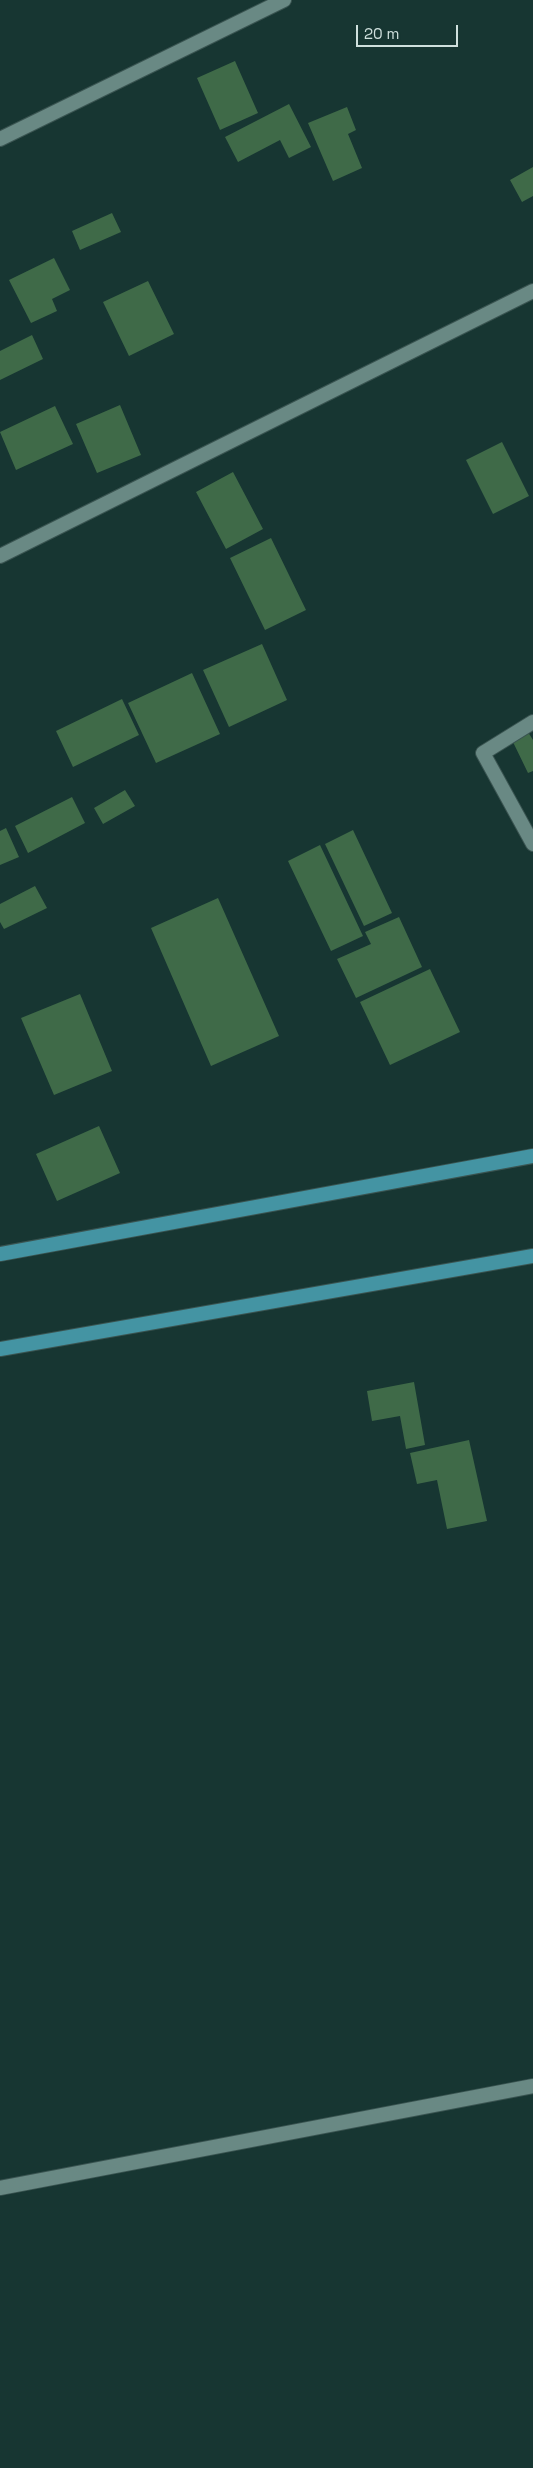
<!DOCTYPE html>
<style>
body{margin:0}
#map{position:relative;width:533px;height:2468px;overflow:hidden;background:#173632;font-family:"Space Grotesk",sans-serif}
canvas{display:block}
.scale{position:absolute;left:356px;top:25px;width:102px;height:22px;box-sizing:border-box;border:2px solid #cfe0dd;border-top:0;padding-left:6px;font-size:15px;line-height:18px;white-space:nowrap;color:#cfe0dd;-webkit-text-stroke:4px #173632;paint-order:stroke}
</style>
<div id="map">
<canvas width="533" height="2468"></canvas>
<div class="scale">20 m</div>
</div>
<script>
const c = document.querySelector('canvas').getContext('2d');
c.lineJoin = 'round';
function paint(path, color) {
  c.fillStyle = color;
  c.fill(path, 'evenodd');
}
function poly(rows) {
  const path = new Path2D();
  for (const r of rows) {
    path.moveTo(r[0], r[1]);
    for (let i = 2; i < r.length; i += 2) path.lineTo(r[i], r[i + 1]);
  }
  return path;
}
function trace(path, color, width, dash) {
  c.strokeStyle = color;
  c.lineWidth = width;
  c.lineCap = dash ? 'butt' : 'round';
  c.setLineDash(dash || []);
  c.stroke(path);
}
paint(poly([
 [235,61,258,113,220,130,197,78],
 [289,104,311,147,289,158,280,140,238,162,225,137],
 [347,107,356,130,348,134,362,168,333,181,308,123],
 [533,167,533,196,522,202,510,180],
 [112,213,121,232,80,250,72,231],
 [54,258,70,290,52,299,57,311,31,323,9,280],
 [148,281,174,334,129,356,103,302],
 [32,335,43,359,0,380,0,351],
 [120,405,141,455,97,473,76,424],
 [55,406,73,444,16,470,0,432],
 [502,442,529,496,493,514,466,460],
 [233,472,263,529,226,549,196,492],
 [271,538,306,610,265,630,230,558],
 [262,644,287,700,229,727,203,670],
 [192,673,220,734,156,763,128,703],
 [122,699,139,735,73,767,56,731],
 [528,732,533,740,533,771,528,773,512,740],
 [125,790,135,806,103,824,94,808],
 [72,797,85,823,28,853,15,826],
 [6,828,19,857,0,865,0,831],
 [353,830,392,913,364,926,325,844],
 [320,845,363,936,331,951,288,861],
 [35,886,47,908,4,929,0,922,0,904],
 [218,898,279,1036,211,1066,151,928],
 [399,917,422,967,356,998,337,959,371,944,365,932],
 [430,969,460,1032,390,1065,360,1002],
 [80,994,112,1071,54,1095,21,1018],
 [99,1126,120,1173,57,1201,36,1154],
 [414,1382,425,1445,406,1449,400,1416,372,1421,367,1391],
 [469,1440,487,1521,447,1529,437,1480,417,1484,410,1453]
]), '#3f6a48');
const minor = poly([
 [0,139,284,0],
 [0,556,533,291],
 [533,722,483,753,533,844],
 [0,2188,533,2086]
]);
const primary = poly([
 [0,1254,533,1156],
 [0,1349,533,1256]
]);
trace(minor, '#3a5451', 16);
trace(primary, '#3a5451', 16);
trace(minor, '#698984', 14);
trace(primary, '#4494a3', 14);
</script>
